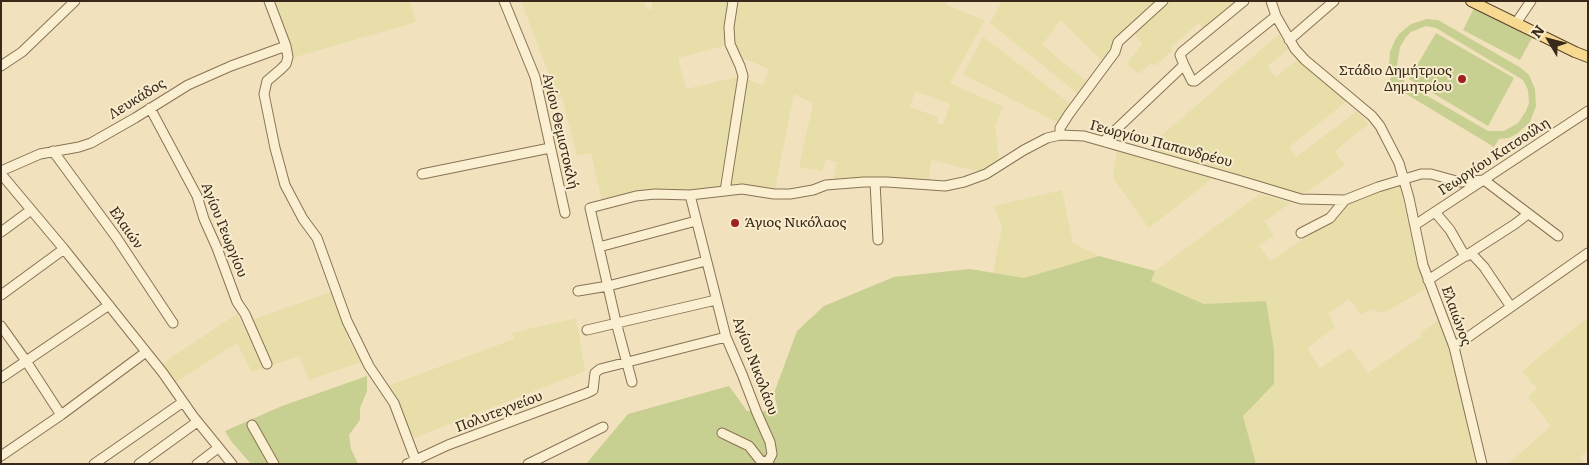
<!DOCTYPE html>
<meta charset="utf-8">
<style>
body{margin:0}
#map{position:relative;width:1589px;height:465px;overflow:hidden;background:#f1e2bd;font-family:Literata,serif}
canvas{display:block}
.frame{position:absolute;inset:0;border:2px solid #38291b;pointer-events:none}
.north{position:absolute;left:1524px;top:15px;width:50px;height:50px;-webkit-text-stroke:4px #f8eccd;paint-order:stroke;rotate:307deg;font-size:14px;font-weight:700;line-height:20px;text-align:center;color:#38291b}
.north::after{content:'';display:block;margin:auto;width:18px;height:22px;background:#38291b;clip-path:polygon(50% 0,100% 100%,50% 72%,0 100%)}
</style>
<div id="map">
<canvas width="1589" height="465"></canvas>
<div class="frame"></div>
<div class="north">N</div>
</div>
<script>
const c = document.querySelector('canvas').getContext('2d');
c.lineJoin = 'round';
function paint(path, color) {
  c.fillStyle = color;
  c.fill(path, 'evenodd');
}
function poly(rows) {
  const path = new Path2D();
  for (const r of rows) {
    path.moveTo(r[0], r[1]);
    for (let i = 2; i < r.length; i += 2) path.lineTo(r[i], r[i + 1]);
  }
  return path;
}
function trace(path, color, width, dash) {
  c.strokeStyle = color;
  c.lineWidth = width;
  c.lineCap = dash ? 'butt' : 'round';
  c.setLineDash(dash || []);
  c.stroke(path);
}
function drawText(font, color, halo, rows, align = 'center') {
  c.font = font + ' Literata,serif';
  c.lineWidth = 4;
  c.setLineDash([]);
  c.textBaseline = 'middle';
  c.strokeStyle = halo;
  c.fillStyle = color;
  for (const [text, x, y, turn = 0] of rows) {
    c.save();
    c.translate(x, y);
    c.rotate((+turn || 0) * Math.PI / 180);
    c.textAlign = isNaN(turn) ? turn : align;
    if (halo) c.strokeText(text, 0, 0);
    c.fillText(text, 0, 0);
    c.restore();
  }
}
paint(poly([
 [272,1,410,1,416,22,292,58],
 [521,1,644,1,647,9,652,9,652,1,728,1,725,18,724,46,678,58,686,89,737,77,737,85,719,188,602,201,591,153,577,156,562,97,558,98],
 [735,1,947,1,946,5,985,20,950,83,1003,107,995,126,999,161,981,172,931,160,929,181,833,181,837,162,826,159,822,171,799,167,813,103,794,94,775,190,727,187,745,79,763,85,769,69,737,56,731,43],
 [915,91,950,104,943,125,937,123,938,117,910,107],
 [1002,1,1161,1,1120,36,1102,61,1061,20,1042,45,1086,81,1078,94,990,23],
 [1166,1,1239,1,1204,31,1199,23,1171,47,1173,50,1155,66,1151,63,1139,74,1126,64,1142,44,1133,31],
 [1279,34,1288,50,1267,66,1276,77,1298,59,1347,101,1289,147,1296,157,1357,111,1368,124,1335,151,1345,165,1299,197,1154,154,1154,142],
 [983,37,1071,104,1058,123,963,74],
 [1117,151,1212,179,1149,228,1113,178],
 [1399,183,1417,265,1425,285,1424,290,1383,313,1370,309,1361,315,1349,299,1328,314,1335,327,1307,348,1320,368,1350,348,1368,373,1421,337,1420,333,1440,319,1445,328,1469,424,1477,464,1256,464,1243,416,1274,384,1266,301,1204,304,1151,281,1155,271,1260,194,1291,203,1264,221,1274,235,1259,246,1271,261,1321,227,1345,204],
 [1062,190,1073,243,1099,256,1024,278,993,273,1002,228,994,206],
 [331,292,349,342,361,362,309,380,299,356,270,366,249,321],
 [237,314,264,368,252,372,237,343,173,384,160,365],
 [1588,317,1588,450,1580,457,1585,464,1508,464,1551,426,1528,397,1537,389,1522,371],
 [576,318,585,371,414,438,396,402,385,387,514,339,512,333]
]), '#e7deaa');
paint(poly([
 [1474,8,1532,38,1520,60,1463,30],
 [1427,19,1438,20,1521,68,1529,75,1535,89,1536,106,1530,122,1518,133,1509,138,1499,139,1494,147,1388,83,1392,76,1389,66,1390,52,1395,40,1399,34,1411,24],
 [1426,26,1436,28,1523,80,1528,90,1529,103,1526,111,1518,123,1504,131,1488,131,1405,83,1397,65,1400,47,1406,37,1411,32],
 [1436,33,1514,78,1488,126,1409,79],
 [1099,256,1155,271,1151,281,1204,304,1266,301,1274,350,1274,384,1243,416,1256,464,586,464,628,414,729,386,747,411,778,411,774,393,797,331,824,306,894,277,970,269,1024,278],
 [367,376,367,391,360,408,360,420,349,435,351,449,358,464,251,464,231,441,225,431,282,406]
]), '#c7cf91');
const minor = poly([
 [269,1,286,46,288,57,286,64,281,69,267,81,264,94,275,148,285,185,303,219,317,238,347,321,369,366,394,403,417,464],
 [504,1,535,77,565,213],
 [1271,1,1276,16,1295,49,1305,60,1372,116,1380,126,1399,163,1409,198,1423,265,1454,347,1482,464],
 [1516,23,1531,1],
 [1289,40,1334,1],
 [1184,65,1192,81,1195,81,1276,16],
 [1,66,22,52,75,1],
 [150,108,197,196,204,219,217,248,237,302,245,314,267,364],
 [1060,135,1060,128,1069,114,1115,52,1118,42,1163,1],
 [1104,141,1184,65,1180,55,1182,52,1244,1],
 [53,151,116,237,173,323],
 [1,171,40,154,79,147,91,143,135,118,188,85,231,66,286,46],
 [1,174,64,249,163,373,193,416,232,464],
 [422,174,550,148],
 [875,182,878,240],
 [725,191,743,76,740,66,730,44,729,27,733,1],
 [690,195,726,337,742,374,757,413,770,442,772,454,768,462,760,460,749,446,722,433],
 [1435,212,1450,230,1462,251,1467,256],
 [1415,225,1588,111],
 [1,232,31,210],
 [1301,233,1330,218,1345,200],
 [599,247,696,221],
 [1471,253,1484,267,1511,307],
 [1428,280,1515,224,1528,214],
 [578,291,608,286,706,261],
 [1,295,64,249],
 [1,326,26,361,61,415],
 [587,330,716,300],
 [1454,347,1588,253],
 [1,378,109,305],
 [632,382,616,322,590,208,636,196,655,194,690,195,742,189,774,194,790,194,813,190,826,185,864,182,887,182,945,186,964,182,986,174,1024,150,1047,138,1060,135,1084,136,1238,180,1301,199,1345,200,1378,187,1421,174,1431,174,1460,182,1484,180,1558,236],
 [252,425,274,464],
 [1,456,61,415,146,352],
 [94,464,183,402],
 [139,464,197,422],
 [197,464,218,448],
 [407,464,448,445,587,393,593,390,595,373,600,369,726,337],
 [528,464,603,427]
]);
const major = poly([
 [1471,1,1575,52,1588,57]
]);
trace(minor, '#8a7255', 11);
trace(major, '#573f2a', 12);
trace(minor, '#fbefd1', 9);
trace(major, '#f8d991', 10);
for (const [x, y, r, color] of [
 [1462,79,5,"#9d2121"],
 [735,223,5,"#9d2121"]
]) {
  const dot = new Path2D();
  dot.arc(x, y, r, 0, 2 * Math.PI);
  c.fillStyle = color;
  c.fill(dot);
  trace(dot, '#f8eccd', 2);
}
drawText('14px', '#38291b', '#f8eccd', [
 ["Στάδιο Δημήτριος",1452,71],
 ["Δημητρίου",1452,87],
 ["Άγιος Νικόλαος",745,223,"left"]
], 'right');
drawText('14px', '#38291b', '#f8eccd', [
 ["Λευκάδος",137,99,-32],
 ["Αγίου Θεμιστοκλή",560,131,77],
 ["Γεωργίου Παπανδρέου",1161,144,15],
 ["Γεωργίου Κατσούλη",1494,157,-33],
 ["Ελαιών",126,228,55],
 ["Αγίου Γεωργίου",224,230,68],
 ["Ελαιώνος",1456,316,70],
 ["Αγίου Νικολάου",755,366,69],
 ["Πολυτεχνείου",499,412,-21]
]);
</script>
